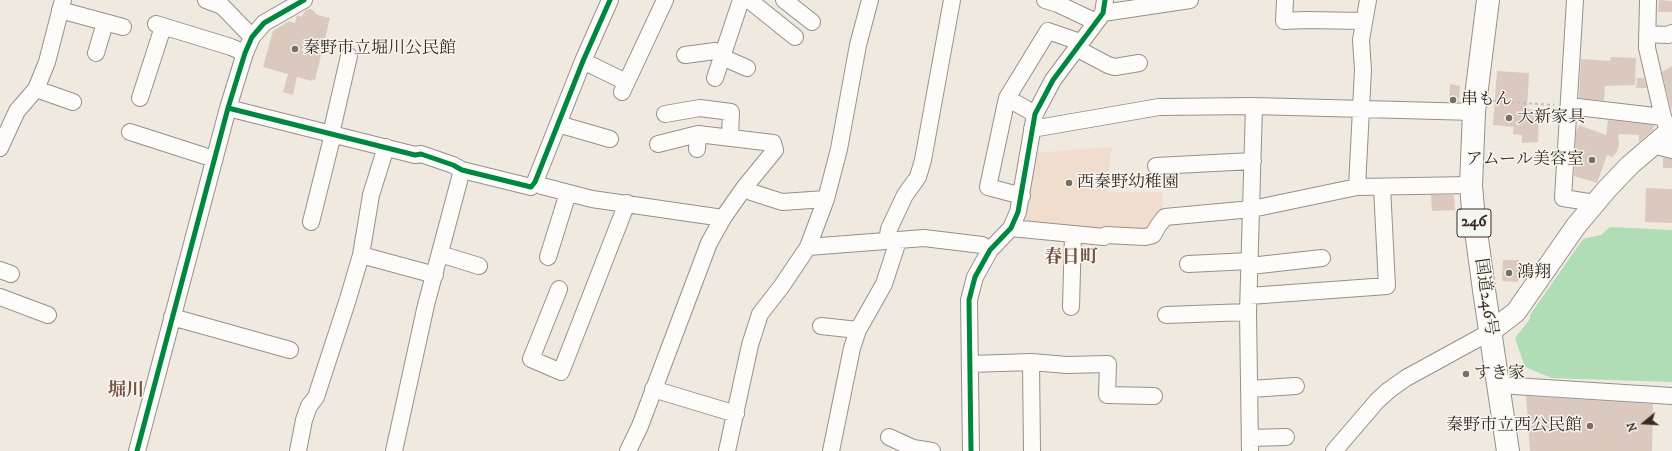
<!DOCTYPE html>
<meta charset="utf-8">
<style>
body{margin:0}
#map{position:relative;width:1672px;height:451px;overflow:hidden;background:#efe9e0;font-family:"IM FELL DW Pica",serif}
canvas{display:block}
.north{position:absolute;left:1624px;top:403px;width:40px;height:40px;-webkit-text-stroke:3px #f6f6f2;paint-order:stroke;rotate:252deg;font-size:11px;font-weight:700;line-height:16px;text-align:center;color:#3b2a1e}
.north::after{content:'';display:block;margin:auto;width:14px;height:18px;background:#3b2a1e;clip-path:polygon(50% 0,100% 100%,50% 72%,0 100%)}
</style>
<div id="map">
<canvas width="1672" height="451"></canvas>
<div class="north">N</div>
</div>
<script>
const c = document.querySelector('canvas').getContext('2d');
c.lineJoin = 'round';
function paint(path, color) {
  c.fillStyle = color;
  c.fill(path, 'evenodd');
}
function poly(rows) {
  const path = new Path2D();
  for (const r of rows) {
    path.moveTo(r[0], r[1]);
    for (let i = 2; i < r.length; i += 2) path.lineTo(r[i], r[i + 1]);
  }
  return path;
}
function trace(path, color, width, dash) {
  c.strokeStyle = color;
  c.lineWidth = width;
  c.lineCap = dash ? 'butt' : 'round';
  c.setLineDash(dash || []);
  c.stroke(path);
}
function drawText(font, color, halo, rows, align = 'center') {
  c.font = font + ' "IM FELL DW Pica","Noto Serif JP",serif';
  c.lineWidth = 3;
  c.setLineDash([]);
  c.textBaseline = 'middle';
  c.strokeStyle = halo;
  c.fillStyle = color;
  for (const [text, x, y, turn = 0] of rows) {
    c.save();
    c.translate(x, y);
    c.rotate((+turn || 0) * Math.PI / 180);
    c.textAlign = isNaN(turn) ? turn : align;
    if (halo) c.strokeText(text, 0, 0);
    c.fillText(text, 0, 0);
    c.restore();
  }
}
paint(poly([
 [1112,147,1108,174,1109,192,1162,192,1163,215,1145,235,1020,222,1033,153]
]), '#f1ddcd');
paint(poly([
 [1610,227,1672,230,1672,382,1552,378,1525,367,1515,338,1530,319,1530,315,1583,239,1601,235]
]), '#b0dcb6');
paint(poly([
 [1659,0,1672,1,1672,12,1658,12],
 [311,9,318,15,330,18,315,80,313,79,312,81,297,77,293,95,283,92,288,74,263,67,273,31,289,21,295,23,297,15,301,17,306,10],
 [1611,57,1636,58,1635,85,1605,86,1604,101,1579,98,1581,59,1610,61],
 [1672,66,1672,109,1671,109,1662,72],
 [1497,71,1529,73,1527,109,1539,110,1538,142,1522,143,1522,135,1513,134,1514,127,1493,125],
 [1637,78,1644,78,1647,88,1636,88],
 [1450,84,1460,86,1459,102,1449,102],
 [1608,120,1654,125,1653,130,1639,142,1639,135,1618,134,1619,144,1617,152,1612,157,1607,155,1597,183,1574,176,1576,132,1579,125,1606,135],
 [1663,157,1672,159,1672,168,1663,168],
 [1646,188,1672,189,1672,223,1645,222],
 [1431,195,1454,195,1455,210,1432,211],
 [1503,260,1519,260,1518,282,1502,281],
 [1526,396,1653,404,1652,451,1530,451]
]), '#dbc9c0');
const minor = poly([
 [206,0,222,6,252,37],
 [749,0,795,37],
 [784,0,812,22],
 [1045,0,1058,4,1096,22],
 [1285,0,1284,21,1305,20,1364,21],
 [1575,0,1563,198,1595,203],
 [1648,0,1647,48,1663,117,1669,131],
 [60,10,123,27],
 [1103,13,1190,0],
 [156,24,231,47,245,53],
 [1647,34,1668,35,1672,33],
 [1076,48,1108,65,1115,67,1139,63],
 [96,53,105,23],
 [685,55,715,51,723,54],
 [722,57,747,68],
 [583,61,626,82],
 [715,78,741,0],
 [36,89,73,102],
 [622,92,665,0],
 [140,98,163,27],
 [1007,98,1035,114],
 [1569,106,1663,117],
 [228,108,415,155,421,154,453,165,462,170,531,187,535,182,583,61,610,0],
 [665,114,700,108,731,112,730,137],
 [558,124,610,139],
 [1032,129,1159,107,1254,106,1474,112],
 [130,132,214,159],
 [331,134,349,56],
 [1653,145,1672,150],
 [0,148,17,111,36,89,47,62,63,0],
 [697,149,698,134],
 [1156,166,1253,161],
 [535,182,542,186,592,199,723,218],
 [1357,187,1363,70,1361,40,1368,0],
 [744,188,751,192,782,202,826,199],
 [1022,196,988,187,1007,98,1048,31,1080,42],
 [311,222,333,134],
 [1011,228,1104,237,1106,235,1145,237,1153,235,1158,226,1165,217,1252,209,1357,187,1471,185],
 [887,241,889,229,905,195,918,177,923,160,952,0],
 [808,247,924,238,982,245,990,250],
 [440,254,479,266],
 [361,255,435,275],
 [548,257,568,193],
 [1188,264,1250,261],
 [1250,266,1322,258],
 [0,270,11,274],
 [559,289,531,359,561,372,627,203],
 [1249,296,1387,286,1382,187],
 [0,297,48,315],
 [1071,307,1073,234],
 [1166,315,1248,312],
 [172,317,290,350],
 [821,326,858,330],
 [1031,362,1032,451],
 [970,364,1031,362,1067,365,1108,364,1107,395,1154,396],
 [1498,385,1672,396],
 [653,389,736,414],
 [1250,389,1296,386],
 [889,437,913,448,932,451],
 [1250,438,1286,437],
 [137,451,228,108,245,53,252,37,264,23,304,0],
 [298,451,304,420,309,406,316,397,348,299,361,255,371,195,386,147],
 [394,451,426,305,462,170],
 [628,451,640,426,709,243,723,218,744,188,775,150,773,143,698,134,658,144],
 [727,451,750,345,760,314,781,287,808,247,826,199,839,149,858,45,870,0],
 [831,451,852,348,858,330,884,284,898,241],
 [971,451,969,300,975,277,990,250,1011,228,1018,212,1035,114,1053,80,1103,13,1105,0],
 [1250,451,1248,312,1254,106],
 [1334,451,1377,401,1389,390,1406,378,1490,332]
]);
const major = poly([
 [1490,332,1516,312,1576,226,1607,189,1630,165,1672,129]
]);
const highway = poly([
 [1488,0,1474,112,1471,185,1473,209,1484,290,1508,451]
]);
trace(minor, '#96908a', 18);
trace(major, '#96908a', 22);
trace(highway, '#96908a', 24);
trace(poly([
 [1493,101,1554,105]
]), '#c0bebb', 2, [3, 3]);
trace(minor, '#fdfcfa', 16);
trace(major, '#fdfcfa', 20);
trace(highway, '#fdfcfa', 22);
trace(poly([
 [228,108,415,155,421,154,453,165,462,170,531,187,535,182,583,61,610,0],
 [137,451,228,108,245,53,252,37,264,23,304,0],
 [971,451,969,300,975,277,990,250,1011,228,1018,212,1035,114,1053,80,1103,13,1105,0]
]), '#00873e', 5);
for (const [x, y, r, color] of [
 [295,49,4,"#7a6d62"],
 [1453,100,4,"#7a6d62"],
 [1509,118,4,"#7a6d62"],
 [1592,160,4,"#7a6d62"],
 [1069,183,4,"#7a6d62"],
 [1509,273,4,"#7a6d62"],
 [1466,374,4,"#7a6d62"],
 [1590,426,4,"#7a6d62"]
]) {
  const dot = new Path2D();
  dot.arc(x, y, r, 0, 2 * Math.PI);
  c.fillStyle = color;
  c.fill(dot);
  trace(dot, '#f6f6f2', 1.5);
}
for (const [x, y, w] of [
 [1474,223,34]
]) {
  const box = new Path2D();
  box.roundRect(x - w / 2, y - 14, w, 28, 3);
  c.fillStyle = '#f6f6f2';
  c.fill(box);
  trace(box, '#3b2a1e', 1);
}
drawText('bold 16px', '#3b2a1e', null, [
 ["246",1474,223]
]);
drawText('17px', '#3b2a1e', '#f6f6f2', [
 ["秦野市立堀川公民館",303,49],
 ["串もん",1461,100],
 ["大新家具",1517,118],
 ["アムール美容室",1584,160,"right"],
 ["西秦野幼稚園",1077,183],
 ["鴻翔",1517,273],
 ["すき家",1474,374],
 ["秦野市立西公民館",1582,426,"right"]
], 'left');
drawText('17px', '#3b2a1e', '#f6f6f2', [
 ["国道246号",1485,297,82]
]);
drawText('bold 18px', '#795341', '#f6f6f2', [
 ["春日町",1071,258],
 ["堀川",126,391]
]);
</script>
